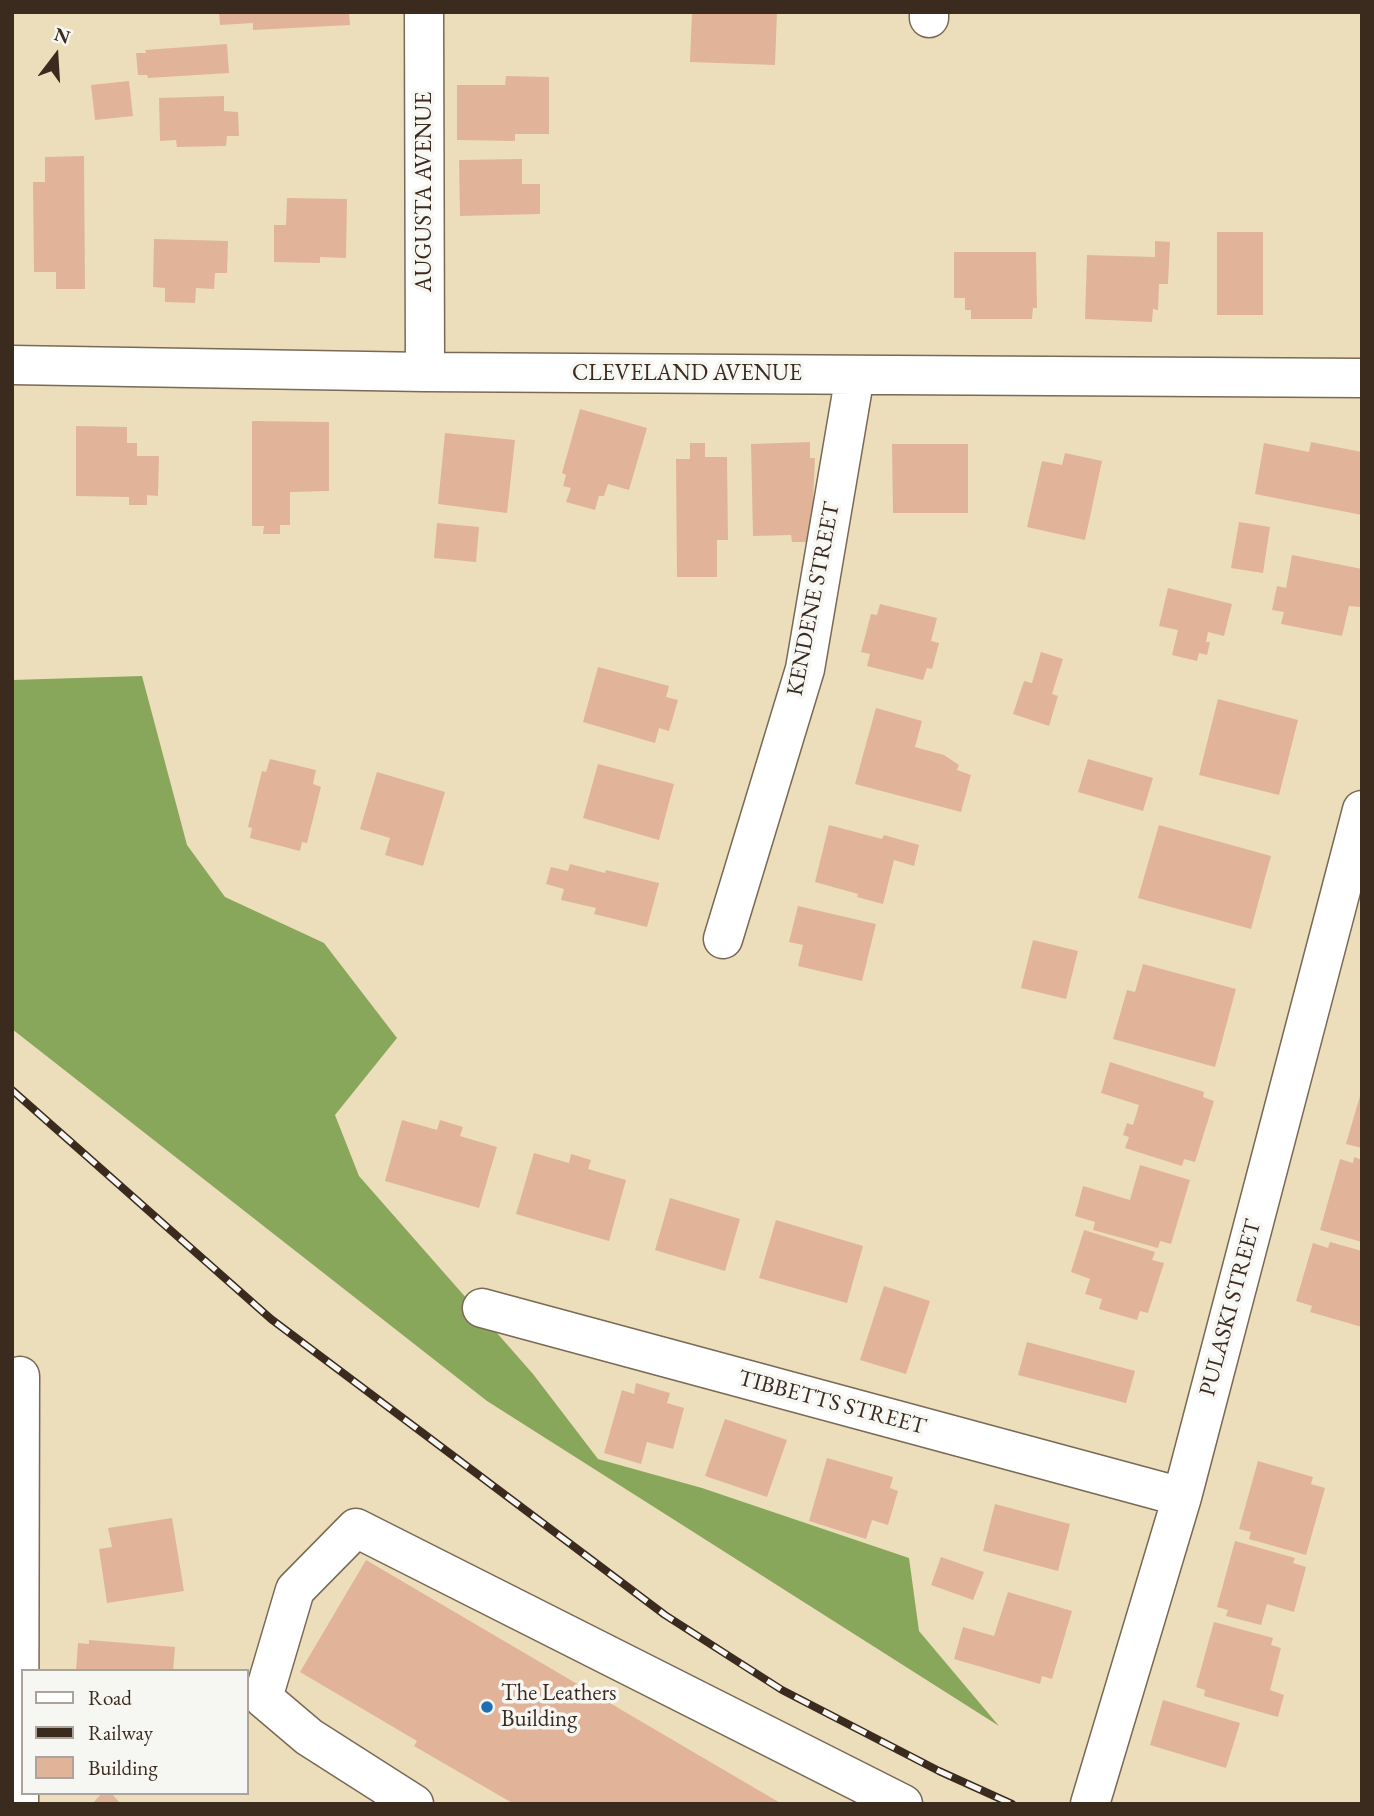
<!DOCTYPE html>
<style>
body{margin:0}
#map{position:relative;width:1374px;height:1816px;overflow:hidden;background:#ecdebb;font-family:"EB Garamond",serif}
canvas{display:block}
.frame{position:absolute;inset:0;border:14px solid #3b2a1e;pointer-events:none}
.legend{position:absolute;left:21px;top:1669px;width:228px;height:126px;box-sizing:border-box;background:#f6f6f2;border:2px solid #aba49d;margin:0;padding:9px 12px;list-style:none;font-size:21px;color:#3b2a1e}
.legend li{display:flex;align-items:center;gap:14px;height:35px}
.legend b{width:35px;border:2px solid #aba49d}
.north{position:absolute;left:21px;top:21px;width:70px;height:70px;-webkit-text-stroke:5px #f6f6f2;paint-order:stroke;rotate:17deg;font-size:19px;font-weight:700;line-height:28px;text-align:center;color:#3b2a1e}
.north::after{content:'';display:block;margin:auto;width:24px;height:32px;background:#3b2a1e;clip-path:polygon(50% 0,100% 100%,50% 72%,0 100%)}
</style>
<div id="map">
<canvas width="1374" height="1816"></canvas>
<div class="frame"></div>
<ul class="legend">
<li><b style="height:9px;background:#fff"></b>Road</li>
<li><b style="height:9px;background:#3b2a1e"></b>Railway</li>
<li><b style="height:19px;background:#e1b499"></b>Building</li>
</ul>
<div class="north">N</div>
</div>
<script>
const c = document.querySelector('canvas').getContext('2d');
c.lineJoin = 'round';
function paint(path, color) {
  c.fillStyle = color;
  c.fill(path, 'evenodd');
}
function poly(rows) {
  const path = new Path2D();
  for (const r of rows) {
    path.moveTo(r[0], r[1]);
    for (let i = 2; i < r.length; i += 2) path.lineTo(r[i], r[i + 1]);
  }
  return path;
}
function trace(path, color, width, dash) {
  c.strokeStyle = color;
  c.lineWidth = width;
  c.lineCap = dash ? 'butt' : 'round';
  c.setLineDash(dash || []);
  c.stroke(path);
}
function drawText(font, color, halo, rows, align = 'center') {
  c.font = font + ' "EB Garamond",serif';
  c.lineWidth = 7;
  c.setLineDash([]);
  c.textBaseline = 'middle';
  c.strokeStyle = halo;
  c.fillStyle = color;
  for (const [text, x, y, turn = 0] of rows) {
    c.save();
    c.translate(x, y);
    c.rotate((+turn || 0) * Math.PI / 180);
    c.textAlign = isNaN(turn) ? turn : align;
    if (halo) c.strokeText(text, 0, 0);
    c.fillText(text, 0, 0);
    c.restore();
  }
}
paint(poly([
 [142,676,187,845,225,897,324,943,397,1038,335,1115,359,1176,533,1374,598,1459,702,1488,909,1558,919,1631,999,1726,487,1401,12,1029,12,680]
]), '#89a75b');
paint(poly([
 [219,12,349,12,350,25,253,30,253,23,220,25],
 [692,12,777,12,775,65,690,62],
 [227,44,229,73,148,78,147,75,138,75,136,53,146,53,145,50],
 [506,76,549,77,549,134,515,134,515,141,457,140,457,85,505,85],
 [129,81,133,116,95,120,91,85],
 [224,96,224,111,238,112,239,136,227,136,226,146,177,147,176,140,160,141,159,98],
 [84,156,85,289,56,289,56,272,34,272,33,182,45,182,45,157],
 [522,159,522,184,540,184,540,214,460,216,459,160],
 [287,198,347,199,346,258,320,257,320,263,274,262,274,225,286,225],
 [1217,232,1263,232,1263,315,1217,315],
 [154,239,228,241,227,273,215,273,214,289,196,288,195,303,165,302,165,288,153,287],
 [1155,241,1170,242,1168,284,1159,284,1158,310,1153,309,1152,322,1085,319,1087,255,1155,257],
 [954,252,1036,252,1037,308,1033,308,1032,319,971,319,971,310,965,310,965,298,954,298],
 [580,409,647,428,629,490,608,484,604,496,599,496,595,510,566,502,571,488,563,486,566,475,562,473],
 [252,421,329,422,329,491,290,492,290,525,280,525,280,534,263,534,264,526,252,526],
 [76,426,127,427,127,443,137,443,137,456,159,456,158,496,147,495,147,505,129,505,129,497,76,496],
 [445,433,515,440,507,513,438,504],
 [810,442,810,458,815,458,811,542,792,542,791,535,753,536,751,444],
 [1311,442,1362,452,1362,515,1255,494,1264,443,1309,452],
 [690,443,705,443,705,457,727,457,728,540,717,540,717,577,677,577,676,459,690,459],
 [892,444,968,444,968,513,893,513],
 [1065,453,1102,461,1085,540,1027,527,1042,461,1062,465],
 [1239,522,1270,527,1263,573,1231,568],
 [437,523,479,527,476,562,434,558],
 [1292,555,1362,569,1360,607,1349,606,1342,636,1281,624,1284,612,1272,610,1277,586,1286,588],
 [1168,588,1232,604,1224,636,1208,632,1206,642,1210,642,1207,655,1199,653,1197,661,1172,655,1178,630,1159,626],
 [880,604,937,618,931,641,939,643,932,669,927,668,923,680,867,666,870,654,861,652,871,614,877,615],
 [1041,652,1063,659,1052,694,1058,696,1049,726,1013,714,1024,681,1032,683],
 [598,667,669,686,666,697,678,700,669,731,659,728,655,743,583,722],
 [1218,699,1298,720,1279,795,1199,775],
 [876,708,922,721,915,747,944,755,959,765,957,770,971,775,961,812,855,784],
 [270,759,316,770,313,784,321,787,307,843,302,842,300,851,250,838,252,828,248,827,262,771,266,772],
 [1088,759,1153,778,1143,811,1078,792],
 [598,764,674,784,659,840,583,818],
 [377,772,445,792,423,866,385,855,390,838,360,829],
 [829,825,882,839,884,835,919,845,914,866,894,860,883,904,857,897,858,894,815,882],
 [1159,825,1271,856,1251,929,1138,898],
 [570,864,605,873,606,870,659,883,647,927,594,914,596,908,561,900,564,889,546,884,551,867,568,871],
 [798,906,876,924,862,981,798,966,803,945,789,942],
 [1033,940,1078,951,1066,999,1021,988],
 [1143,964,1236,989,1215,1067,1113,1039,1127,990,1135,992],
 [1110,1062,1204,1092,1203,1097,1214,1101,1195,1162,1184,1159,1182,1166,1125,1148,1129,1137,1123,1135,1127,1123,1133,1125,1139,1105,1101,1093],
 [1362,1089,1362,1148,1346,1144],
 [402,1120,437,1130,440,1120,463,1127,460,1136,497,1147,479,1208,385,1181],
 [534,1153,569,1163,571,1154,591,1160,588,1169,626,1180,609,1241,516,1214],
 [1354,1157,1362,1160,1362,1242,1320,1230,1340,1159,1353,1163],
 [1140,1165,1190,1180,1171,1244,1160,1241,1158,1248,1093,1230,1095,1222,1075,1216,1083,1186,1130,1200],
 [670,1198,740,1219,725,1271,655,1250],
 [776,1220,863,1246,847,1303,759,1278],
 [1084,1230,1155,1252,1152,1260,1164,1263,1148,1313,1140,1311,1137,1320,1099,1309,1102,1299,1085,1294,1090,1279,1071,1272],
 [1330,1242,1362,1251,1362,1327,1310,1312,1312,1306,1296,1301,1313,1243,1328,1248],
 [884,1286,930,1301,906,1374,860,1360],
 [1027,1342,1135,1371,1126,1403,1018,1375],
 [636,1383,670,1393,667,1403,684,1408,673,1449,647,1442,641,1464,604,1453,622,1390,634,1394],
 [725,1419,787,1440,767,1497,705,1476],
 [827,1458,893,1477,890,1488,898,1491,888,1525,872,1520,866,1539,809,1521],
 [1258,1461,1313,1477,1311,1484,1325,1488,1306,1555,1249,1539,1251,1532,1239,1529],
 [995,1504,1070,1524,1058,1571,983,1551],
 [172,1518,184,1591,107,1603,99,1549,112,1547,108,1528],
 [1235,1541,1295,1558,1293,1563,1306,1567,1294,1612,1267,1604,1261,1625,1226,1616,1228,1610,1217,1607],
 [941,1557,984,1572,973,1600,931,1585],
 [366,1560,782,1804,514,1804,414,1746,417,1741,300,1672],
 [1008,1592,1072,1611,1052,1679,1042,1676,1040,1684,954,1659,963,1627,994,1636],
 [1214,1622,1273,1638,1271,1645,1281,1648,1270,1690,1284,1695,1278,1717,1204,1696,1205,1690,1196,1687],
 [89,1640,175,1647,173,1671,76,1671,78,1643,89,1644],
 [1163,1700,1240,1723,1226,1768,1150,1745],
 [102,1793,111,1793,121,1804,92,1804]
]), '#e1b499');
const minor = poly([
 [424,12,425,372],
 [929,12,929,18],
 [12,365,425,372,1362,378],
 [723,939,805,669,855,375],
 [482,1308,1182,1497],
 [19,1804,20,1376],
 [414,1804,309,1737,263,1698,295,1590,356,1528,903,1804],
 [1090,1804,1182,1497,1362,810]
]);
trace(minor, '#796955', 41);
trace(minor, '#fff', 38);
const rail = poly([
 [12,1090,271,1319,665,1615,782,1690,939,1771,1012,1804]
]);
trace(rail, '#3b2a1e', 8);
trace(rail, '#f6f6f2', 5, [16]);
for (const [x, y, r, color] of [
 [487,1707,7,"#1f6fb2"]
]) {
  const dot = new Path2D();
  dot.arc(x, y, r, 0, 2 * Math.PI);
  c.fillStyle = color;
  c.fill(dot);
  trace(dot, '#f6f6f2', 2.5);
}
drawText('23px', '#3b2a1e', '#f6f6f2', [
 ["AUGUSTA AVENUE",425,192,-90],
 ["CLEVELAND AVENUE",687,374],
 ["KENDENE STREET",814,599,-79],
 ["PULASKI STREET",1231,1308,-75],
 ["TIBBETTS STREET",832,1403,15]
]);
drawText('23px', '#3b2a1e', '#f6f6f2', [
 ["The Leathers",501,1694],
 ["Building",501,1720]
], 'left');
</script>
